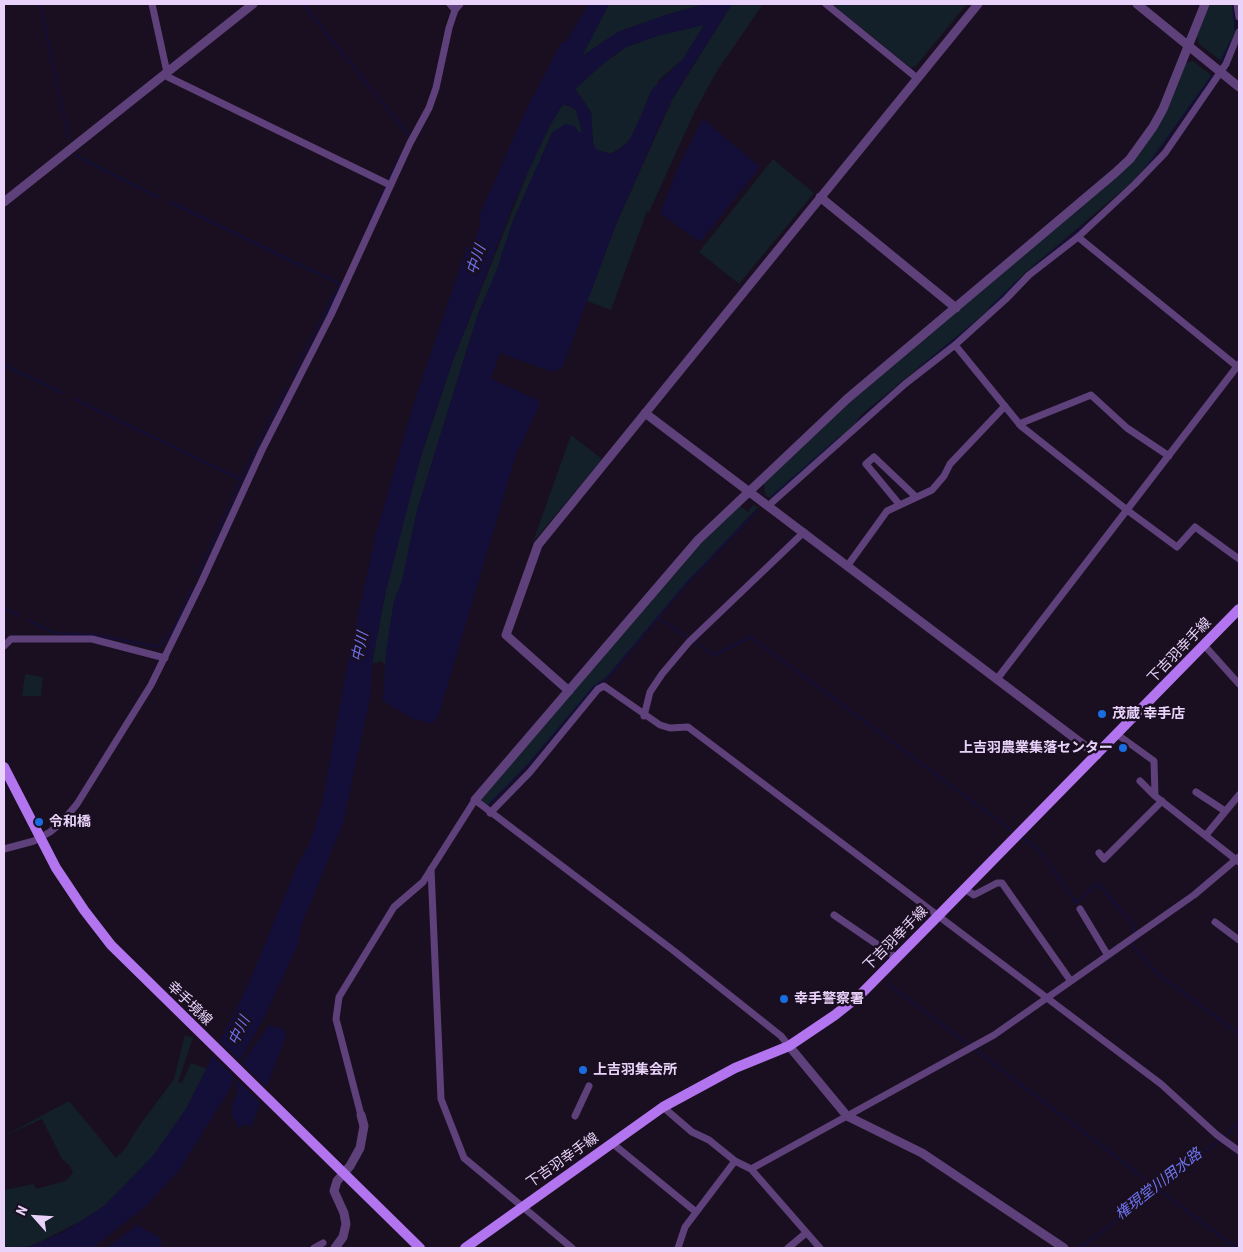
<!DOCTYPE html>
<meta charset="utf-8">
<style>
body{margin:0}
#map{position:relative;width:1243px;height:1252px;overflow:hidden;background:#1a0f20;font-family:"Roboto Condensed",sans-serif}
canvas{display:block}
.frame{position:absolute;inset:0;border:5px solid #ead3fa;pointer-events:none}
.north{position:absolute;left:10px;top:1192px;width:50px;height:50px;-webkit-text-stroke:4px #1a0f20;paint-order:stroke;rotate:296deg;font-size:14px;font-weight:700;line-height:20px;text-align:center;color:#ead3fa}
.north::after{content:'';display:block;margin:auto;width:18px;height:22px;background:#ead3fa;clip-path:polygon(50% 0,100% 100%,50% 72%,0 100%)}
</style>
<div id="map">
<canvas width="1243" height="1252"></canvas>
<div class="frame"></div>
<div class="north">N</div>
</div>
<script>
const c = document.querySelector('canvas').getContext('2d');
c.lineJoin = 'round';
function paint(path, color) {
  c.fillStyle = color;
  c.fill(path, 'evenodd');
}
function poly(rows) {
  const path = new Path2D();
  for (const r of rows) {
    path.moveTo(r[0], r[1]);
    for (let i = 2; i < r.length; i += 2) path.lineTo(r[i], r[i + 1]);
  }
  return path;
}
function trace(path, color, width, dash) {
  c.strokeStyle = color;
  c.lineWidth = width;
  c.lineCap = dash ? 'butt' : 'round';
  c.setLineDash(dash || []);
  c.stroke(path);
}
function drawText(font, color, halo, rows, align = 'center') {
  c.font = font + ' "Roboto Condensed","Noto Sans JP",sans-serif';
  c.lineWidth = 5;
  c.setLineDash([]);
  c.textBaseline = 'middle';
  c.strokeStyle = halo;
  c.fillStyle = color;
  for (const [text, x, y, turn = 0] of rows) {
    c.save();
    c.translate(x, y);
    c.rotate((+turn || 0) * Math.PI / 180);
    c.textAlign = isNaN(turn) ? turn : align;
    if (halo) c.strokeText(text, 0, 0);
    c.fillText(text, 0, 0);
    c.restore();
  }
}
paint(poly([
 [609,4,706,4,669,14,618,32,581,57],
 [732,4,763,4,717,71,695,111,649,212,647,211,611,310,587,301,617,222,672,100],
 [832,4,967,4,915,67,910,67],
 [1209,4,1232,4,1235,32,1221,61,1199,44,1196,34],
 [705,24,683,59,659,80,633,134,627,143,611,154,597,150,593,144,591,112,575,89,605,62,626,47,660,35],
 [1193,61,1212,76,1151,161,1131,183,1026,272,984,314,861,415,856,423,769,498,765,494,764,483,846,406,1134,161,1156,130,1186,63],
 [564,104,576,110,582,132,548,142,513,221,497,270,478,314,417,511,402,581,394,601,385,665,381,661,372,664,386,590,416,471,452,363,529,169,549,127,561,107],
 [773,159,814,193,739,284,699,252],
 [571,435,602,459,533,542],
 [753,505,758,507,689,580,606,678,594,686,533,759,487,807,482,803,481,799,702,542,740,506,748,512],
 [25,674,43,677,41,696,22,696],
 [185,1035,193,1038,178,1082,182,1083,191,1063,207,1069,186,1109,153,1156,104,1206,87,1218,32,1246,4,1248,4,1190,34,1184,36,1189,65,1181,73,1173,70,1166,62,1159,42,1119,4,1136,69,1101,116,1158,125,1149,137,1129,174,1079]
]), '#131f29');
paint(poly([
 [589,4,609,4,582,56,618,32,669,14,706,4,732,4,675,94,663,117,617,222,562,368,553,372,500,353,491,379,538,400,540,404,516,455,438,717,432,723,413,719,383,701,386,652,394,601,402,581,417,511,478,314,497,270,513,221,552,133,565,124,574,126,580,133,582,132,576,110,565,104,561,107,549,127,514,202,452,363,422,452,386,590,373,656,370,698,343,823,301,926,298,944,263,1020,241,1058,231,1087,180,1169,146,1206,92,1248,26,1248,65,1231,104,1206,153,1156,186,1109,248,985,298,864,309,845,322,804,349,656,376,534,414,403,467,247,473,246,481,223,479,216,526,110,561,43,566,42],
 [704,25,683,59,652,89,633,134,627,143,619,150,610,154,597,150,593,144,591,112,575,89,605,62,626,47,660,35],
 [703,119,760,167,700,242,660,213,680,163],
 [269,1025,283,1029,286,1036,251,1127,244,1124,239,1128,232,1115,232,1105,238,1091,236,1085,237,1077,243,1062],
 [137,1225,157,1236,161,1240,161,1248,107,1248]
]), '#140f39');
paint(poly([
 [217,1039,268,1089,262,1105,211,1054]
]), '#1a0f20');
trace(poly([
 [40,4,69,140],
 [303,4,410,137],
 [1233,4,1236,31],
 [1221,62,1232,40],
 [75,155,158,197],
 [1146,168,1212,76],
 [389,179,400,157],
 [170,202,340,284,292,377],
 [369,224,385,188],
 [1034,267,1094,218],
 [990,308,1021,278],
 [325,314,327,315,336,296],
 [4,365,62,393],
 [920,368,976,322],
 [74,399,240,479],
 [857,422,895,389],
 [773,496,839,438],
 [198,574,255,450,287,388],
 [4,608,18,615],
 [658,618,689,638],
 [28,620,55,633,96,635,158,647,173,630,193,586],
 [693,641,715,655,751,637,1015,833],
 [488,806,529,764,594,687,607,678,686,584,757,511],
 [1021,837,1041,852,1076,903,1098,883,1134,926,1134,934],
 [1133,941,1133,947,1158,974,1239,1034],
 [886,983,970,1046],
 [974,1049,1236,1248],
 [1224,1137,1239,1122],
 [1080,1248,1220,1140]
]), '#140f39', 2);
trace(poly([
 [152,4,168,77,390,185],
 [450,4,455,10],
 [826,4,917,78],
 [1237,4,1239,17],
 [1078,237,1239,368],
 [955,345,1021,426,1127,510,1177,547,1195,527,1239,559],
 [1019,424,1091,395,1127,428,1169,456],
 [899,504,866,464,874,457,915,496],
 [768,506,905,384,955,345,1006,299,1029,275,1078,237,1135,184,1165,153,1226,64,1239,32],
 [848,565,887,511,932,490,944,476,950,464,1005,406],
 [1204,645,1239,684],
 [4,646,11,639,92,639,165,658],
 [997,679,1239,364],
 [644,716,650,692,662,674,689,642,804,532],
 [1118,735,1154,761,1155,796,1239,862],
 [1140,781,1155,796],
 [1196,792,1225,811],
 [490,813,530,772,598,689,604,686,660,725,670,728,688,727,1161,1084,1217,1135,1239,1151],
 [1206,835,1239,795],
 [4,849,34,841,50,832,62,822,77,804,151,685,201,583,262,450,331,315,410,143,429,108,436,88,449,28,455,10,460,4],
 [1099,853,1104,859,1162,801],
 [431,869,441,1099,464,1158,572,1248],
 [965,889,974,895,997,883,1002,883,1070,980],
 [1080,909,1107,954],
 [834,915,897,958],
 [1215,922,1239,940],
 [663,1107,692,1132,709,1140,735,1161,751,1169,820,1248],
 [361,1115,336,1019,339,997,394,907,423,882,475,800,674,951,781,1036,789,1046],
 [575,1116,589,1086],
 [612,1143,696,1212],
 [751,1169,994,1035,1194,895,1239,857],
 [314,1248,323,1243],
 [678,1248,685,1227,735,1161],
 [788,1248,806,1233]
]), '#5e407a', 7);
trace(poly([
 [1137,4,1239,87],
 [820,197,956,308],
 [4,202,253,4],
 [645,413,1097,755],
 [569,691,506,635,538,545,978,4],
 [475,800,698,540,847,399,1115,173,1130,159,1153,127,1163,109,1205,4],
 [789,1046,847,1116,922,1153,1064,1248],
 [335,1248,343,1237,346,1224,344,1213,334,1191,337,1181,350,1166,360,1148,364,1126,361,1115]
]), '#5e407a', 9);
trace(poly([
 [4,767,56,868,84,910,111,945,420,1248],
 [465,1248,663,1107,735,1068,789,1046,835,1015,860,995,939,915,1239,609]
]), '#b375ef', 10);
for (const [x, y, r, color] of [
 [1102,714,5,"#196de0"],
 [1123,748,5,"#196de0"],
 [39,822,5,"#196de0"],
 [784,999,5,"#196de0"],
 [583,1070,5,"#196de0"]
]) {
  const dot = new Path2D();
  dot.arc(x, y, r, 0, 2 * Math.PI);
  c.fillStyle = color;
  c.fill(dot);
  trace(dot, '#1a0f20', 2);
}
drawText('14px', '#ead3fa', '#1a0f20', [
 ["下吉羽幸手線",1180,651,-46],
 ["下吉羽幸手線",896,939,-45],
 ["幸手境線",189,1004,44],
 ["下吉羽幸手線",563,1161,-35]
]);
drawText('bold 14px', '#ead3fa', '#1a0f20', [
 ["茂蔵 幸手店",1112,714],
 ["上吉羽農業集落センター",1113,748,"right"],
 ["令和橋",49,822],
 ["幸手警察署",794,999],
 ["上吉羽集会所",593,1070]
], 'left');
drawText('italic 15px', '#6d74ef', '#1a0f20', [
 ["中川",477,260,-71],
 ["中川",361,647,-78],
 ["中川",240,1031,-64],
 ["権現堂川用水路",1159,1185,-38]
]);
</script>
